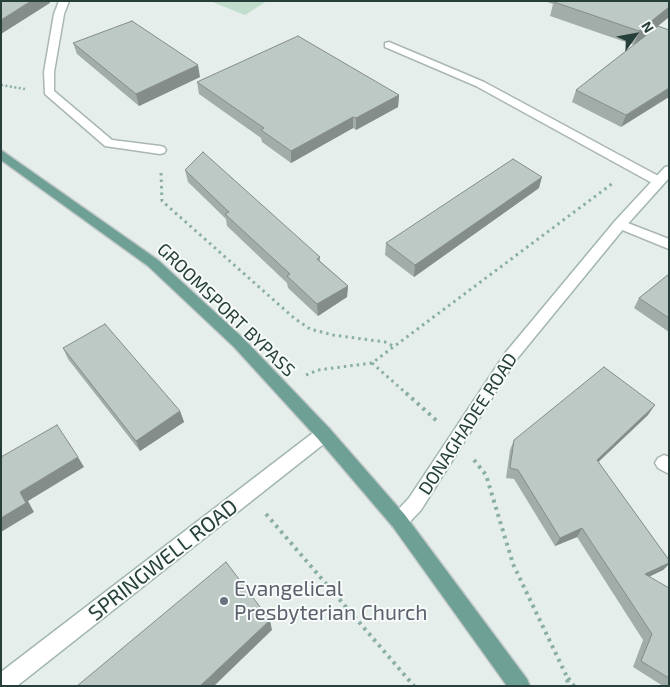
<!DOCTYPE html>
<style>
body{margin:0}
#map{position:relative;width:670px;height:687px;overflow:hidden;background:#e6eeeb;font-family:"Exo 2",sans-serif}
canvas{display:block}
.frame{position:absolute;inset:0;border:2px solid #263f3a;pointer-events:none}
.north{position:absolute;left:610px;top:10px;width:50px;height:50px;-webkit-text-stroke:4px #f7fbf9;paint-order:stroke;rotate:58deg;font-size:14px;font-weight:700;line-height:20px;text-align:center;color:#263f3a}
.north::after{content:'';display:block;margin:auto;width:18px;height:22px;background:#263f3a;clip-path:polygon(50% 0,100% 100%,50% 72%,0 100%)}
</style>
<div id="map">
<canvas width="670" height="687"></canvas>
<div class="frame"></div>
<div class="north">N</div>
</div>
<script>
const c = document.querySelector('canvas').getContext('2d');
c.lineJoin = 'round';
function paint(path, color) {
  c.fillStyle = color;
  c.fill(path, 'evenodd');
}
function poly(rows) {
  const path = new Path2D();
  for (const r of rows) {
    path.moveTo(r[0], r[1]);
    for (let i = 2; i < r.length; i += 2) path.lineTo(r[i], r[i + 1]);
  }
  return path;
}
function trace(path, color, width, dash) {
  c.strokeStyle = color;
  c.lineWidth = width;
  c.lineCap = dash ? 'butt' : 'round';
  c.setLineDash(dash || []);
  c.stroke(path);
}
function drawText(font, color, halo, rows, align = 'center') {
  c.font = font + ' "Exo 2",sans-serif';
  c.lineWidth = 4;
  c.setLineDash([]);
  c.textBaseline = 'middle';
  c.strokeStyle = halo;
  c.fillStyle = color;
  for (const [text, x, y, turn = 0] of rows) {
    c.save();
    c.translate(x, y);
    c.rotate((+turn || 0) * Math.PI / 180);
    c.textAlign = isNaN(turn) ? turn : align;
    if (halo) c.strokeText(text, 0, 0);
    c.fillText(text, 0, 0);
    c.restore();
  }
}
paint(poly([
 [210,1,267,1,245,15]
]), '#c1ddcb');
const street = poly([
 [59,1,69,1,64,14,54,72,54,91,112,140,160,146,164,147,166,150,164,153,160,154,105,146,45,94,44,72,54,14,59,1],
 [389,42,484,82,662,178,664,181,658,185,654,184,476,86,385,47,385,43,389,42],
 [620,220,669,239,669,249,615,227,614,224,615,221,620,220],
 [664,455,669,457,669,474,658,468,655,463,658,458,664,455]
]);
const secondary = poly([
 [669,166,669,178,625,227,516,360,421,510,405,527,399,530,393,527,390,521,393,515,409,498,506,352,615,221,665,167,669,166],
 [324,427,330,429,332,434,330,439,17,686,1,686,1,672,318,429,324,427]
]);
const primary = poly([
 [1,150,158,260,244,339,330,429,405,515,527,679,530,686,507,686,393,527,318,439,234,347,148,266,1,160,1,150]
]);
trace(street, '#a9b6b2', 3);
trace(secondary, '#a2b6b0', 3);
trace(primary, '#c2c9c8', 3);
trace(poly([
 [1,85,25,89]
]), '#89afa6', 2.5, [2, 2.5]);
trace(poly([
 [161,173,162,201,294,318,310,329,333,335,385,342,395,347],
 [372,363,407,394],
 [306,375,318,370,372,363,613,183]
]), '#89afa6', 3, [2.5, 4]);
trace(poly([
 [406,393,437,421],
 [474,460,486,475,513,564,567,677,568,686],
 [266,514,414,686],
 [568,678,574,686]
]), '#89afa6', 4, [3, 4.5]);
paint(street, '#fff');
paint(secondary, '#fff');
paint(primary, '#6ea096');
paint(poly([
 [544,1,669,1,669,17,647,35,669,30,621,127,572,102,576,90,634,45,550,16,553,4],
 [73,43,200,77,139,106,77,54],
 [197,82,399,95,398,107,356,130,353,128,291,163,262,142,261,138,199,94],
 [185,170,320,257,320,261,348,286,347,297,318,316,288,288,287,283,227,226,226,219,188,182],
 [539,188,414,277,385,255,386,243],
 [669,274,669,332,634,308,639,298],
 [63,348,180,411,184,422,140,451,68,359],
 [648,415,598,462,669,560,669,564,663,570,649,577,669,588,669,686,663,686,633,667,643,640,577,537,555,546,514,479,506,478,510,450,514,440]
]), '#a2ada9');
paint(poly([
 [31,1,49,1,50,3,1,34,1,20],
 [669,7,669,17,634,45,639,31],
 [198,65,200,77,139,106,136,94],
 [669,88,669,97,621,127,626,115],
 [399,95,398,107,356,130,356,118],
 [353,117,353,128,291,163,291,151],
 [542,177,539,188,414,277,415,265],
 [348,286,347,297,318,316,317,304],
 [655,405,648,415,591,469,597,460],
 [180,411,184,422,140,451,136,441],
 [78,457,84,467,28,501,34,512,1,532,1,518,20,492],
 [582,528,577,537,555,546,560,538],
 [669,563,669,564,663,570,637,582,645,574],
 [270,620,272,630,214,686,200,686]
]), '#848d89');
const building = poly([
 [1,1,31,1,1,20,1,1],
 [554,1,669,1,669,7,639,31,554,2,554,1],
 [132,21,198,65,136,94,73,43,132,21],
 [658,26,669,30,669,88,626,115,576,90,658,26],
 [298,36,399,95,356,118,353,117,291,151,261,130,264,128,197,82,298,36],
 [203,152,320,257,317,259,348,286,317,304,287,276,290,274,225,214,229,212,185,170,203,152],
 [513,159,542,177,415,265,386,243,513,159],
 [669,274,669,318,639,298,669,274],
 [105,324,180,411,136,441,63,348,105,324],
 [604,367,655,405,597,460,669,560,669,563,645,574,669,588,669,678,641,661,652,634,582,528,560,538,518,470,510,468,514,440,604,367],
 [57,425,78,457,20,492,26,503,1,518,1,457,57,425],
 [226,562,270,620,200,686,77,686,226,562]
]);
paint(building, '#bcc9c4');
trace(building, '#848d89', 1);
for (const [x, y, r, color] of [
 [224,601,5,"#6b7280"]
]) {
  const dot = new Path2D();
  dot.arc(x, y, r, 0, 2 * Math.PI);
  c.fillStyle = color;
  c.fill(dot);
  trace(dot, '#f7fbf9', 2);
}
drawText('18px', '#263f3a', '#f7fbf9', [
 ["GROOMSPORT BYPASS",226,310,44],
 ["DONAGHADEE ROAD",468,424,-57]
]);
drawText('21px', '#263f3a', '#f7fbf9', [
 ["SPRINGWELL ROAD",163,560,-38]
]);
drawText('21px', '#5b616d', '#f7fbf9', [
 ["Evangelical",234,589],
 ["Presbyterian Church",234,613]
], 'left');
</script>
